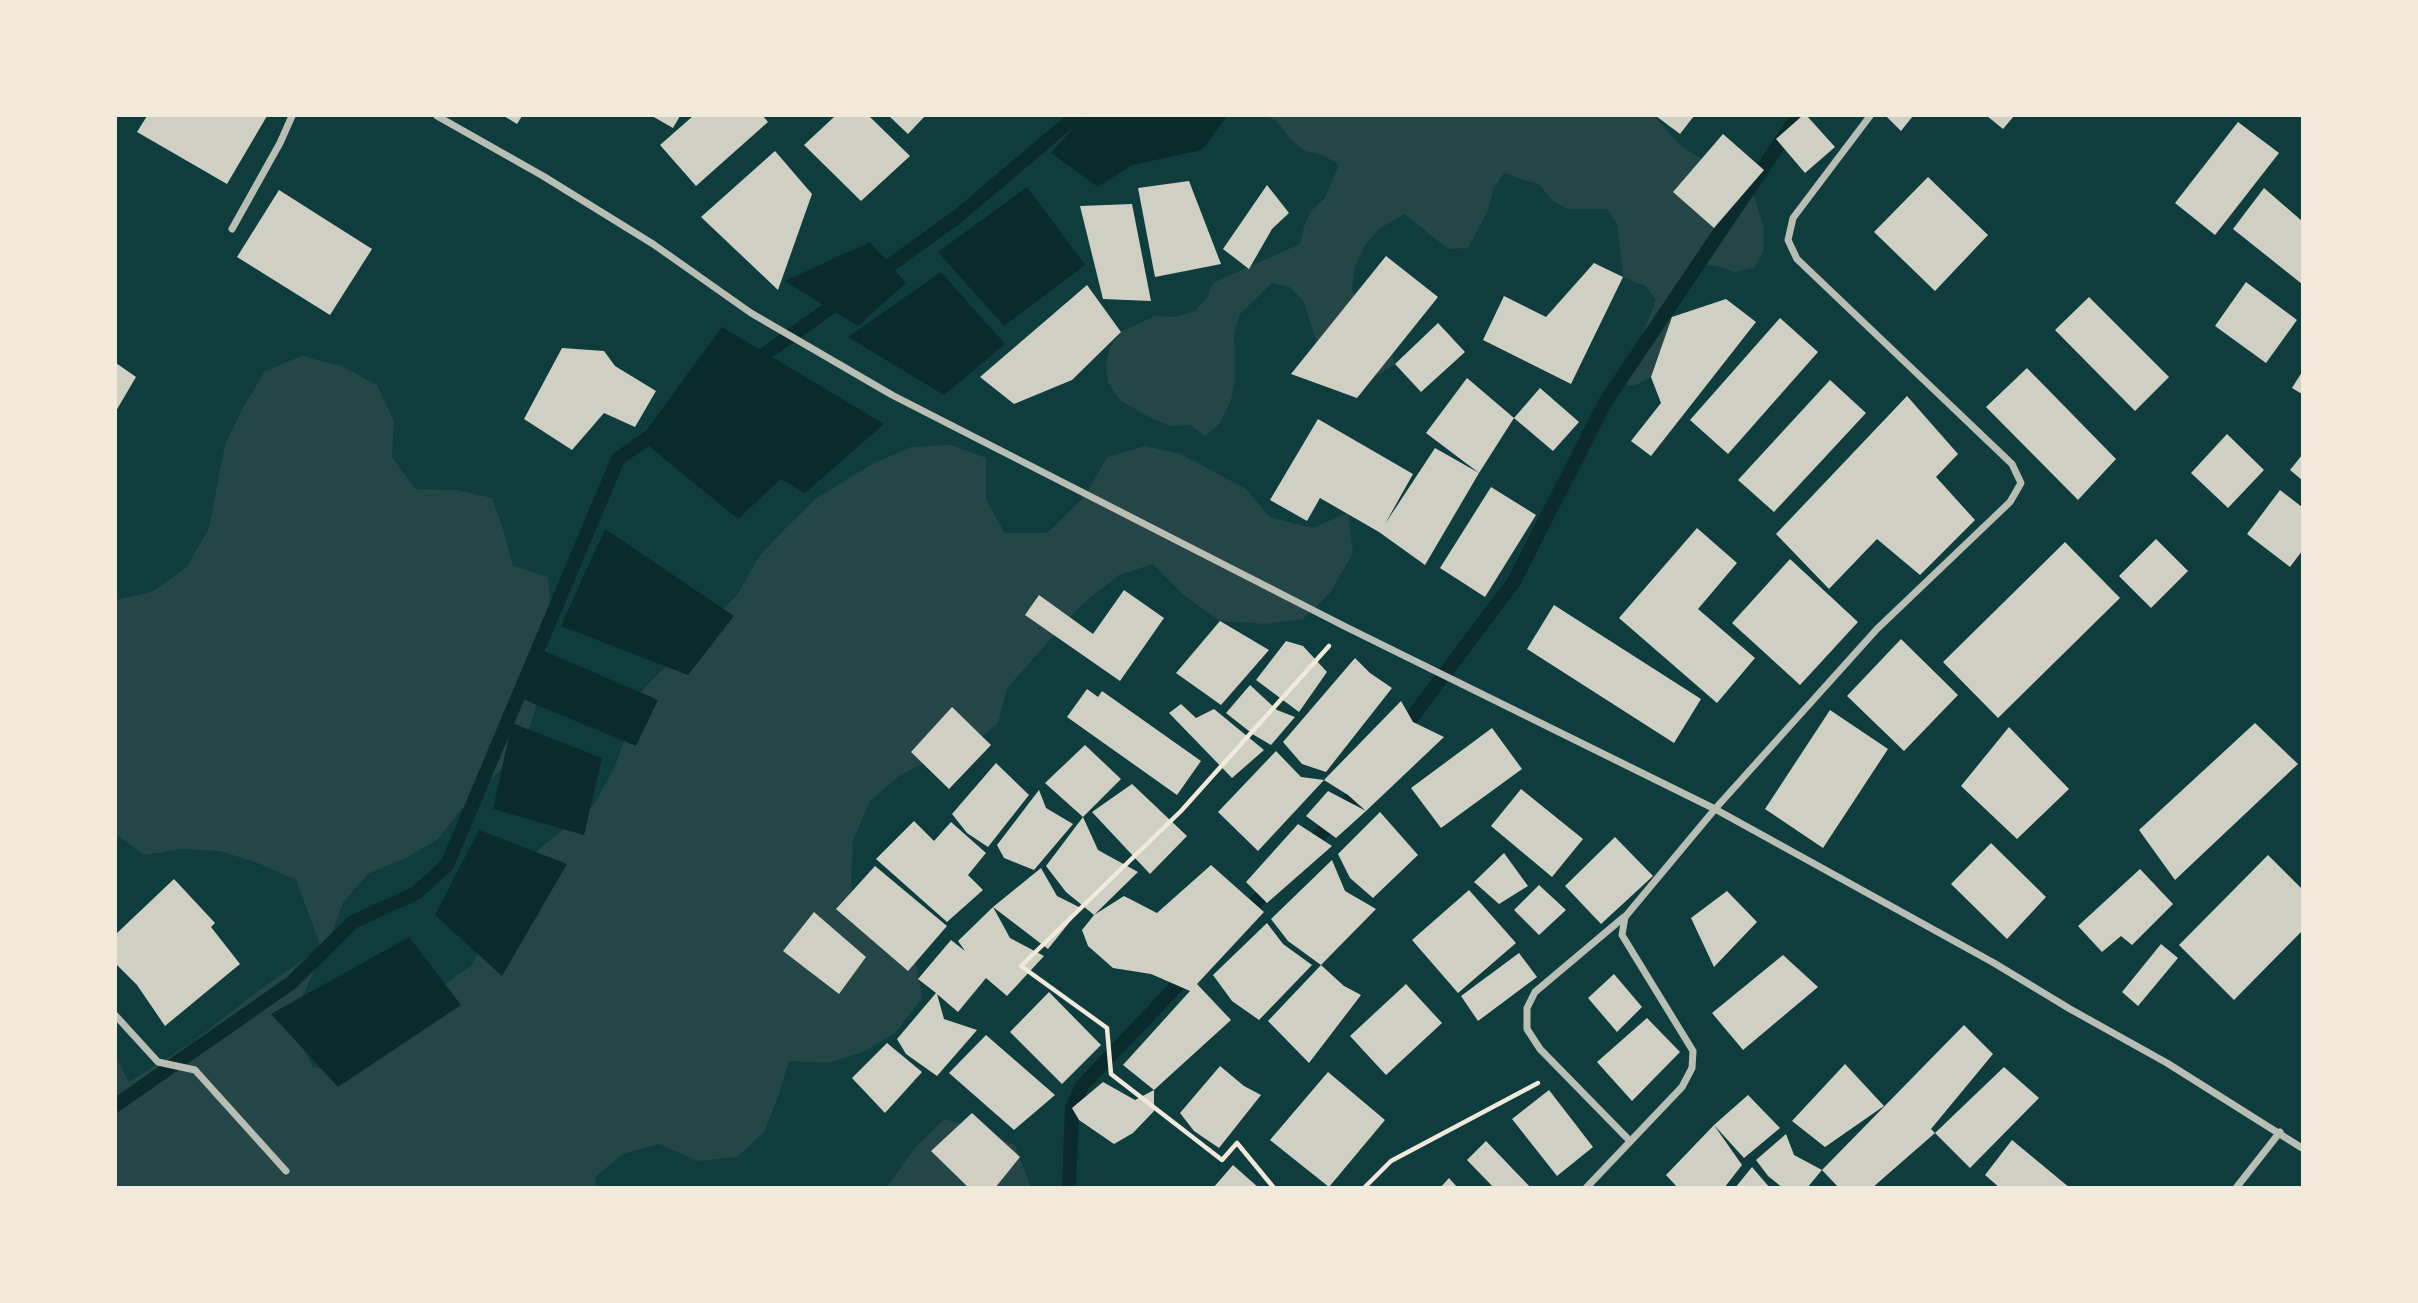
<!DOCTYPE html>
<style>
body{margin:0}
#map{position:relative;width:2418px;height:1303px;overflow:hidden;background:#0f3d3e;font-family:Rubik,sans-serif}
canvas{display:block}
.frame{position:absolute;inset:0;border:117px solid #f1e9da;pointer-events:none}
</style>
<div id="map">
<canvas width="2418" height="1303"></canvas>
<div class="frame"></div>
</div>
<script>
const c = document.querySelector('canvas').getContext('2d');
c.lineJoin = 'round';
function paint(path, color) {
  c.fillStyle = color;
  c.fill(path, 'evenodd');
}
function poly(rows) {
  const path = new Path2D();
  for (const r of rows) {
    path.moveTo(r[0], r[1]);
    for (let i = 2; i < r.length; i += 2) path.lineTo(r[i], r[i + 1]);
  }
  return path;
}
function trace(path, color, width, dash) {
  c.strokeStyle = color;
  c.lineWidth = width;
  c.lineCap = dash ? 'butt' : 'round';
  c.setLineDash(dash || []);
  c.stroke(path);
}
paint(poly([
 [1266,116,1654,116,1680,145,1698,157,1736,172,1751,187,1764,228,1763,252,1754,268,1734,272,1717,266,1698,264,1681,277,1672,317,1671,339,1651,377,1634,386,1614,382,1621,366,1642,336,1656,300,1646,286,1623,277,1617,223,1607,209,1567,209,1551,199,1540,185,1504,173,1493,189,1488,210,1468,248,1448,249,1405,214,1380,228,1366,244,1355,266,1352,289,1361,311,1388,342,1395,364,1370,380,1321,356,1304,302,1290,287,1272,283,1240,314,1234,333,1235,377,1231,400,1220,423,1205,436,1190,425,1171,426,1153,419,1120,400,1108,383,1106,364,1110,347,1121,332,1155,316,1174,317,1195,311,1207,298,1213,283,1300,244,1304,227,1311,211,1325,198,1339,165,1323,155,1305,151,1290,139,1277,121],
 [302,356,341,366,377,385,394,421,392,457,415,489,456,490,492,498,504,532,513,566,548,577,551,615,541,690,530,726,511,759,460,811,438,839,404,859,369,873,343,902,331,936,300,1001,296,1035,313,1067,350,1074,438,989,472,965,531,856,594,804,614,769,644,688,738,594,758,558,787,527,817,498,872,464,911,447,951,445,986,458,986,500,1005,533,1047,533,1085,496,1107,457,1145,446,1181,454,1246,489,1270,517,1312,528,1348,513,1353,553,1330,593,1303,619,1265,624,1220,621,1183,595,1153,564,1119,575,1082,604,1007,688,998,723,970,747,931,759,899,776,870,801,853,840,851,876,853,911,915,959,922,998,895,1033,863,1052,828,1063,789,1061,778,1097,764,1132,737,1157,698,1161,659,1144,623,1154,595,1177,596,1188,116,1187,116,1057,129,1082,194,1041,257,992,321,947,296,880,258,863,220,851,181,849,145,855,116,835,116,600,152,592,187,567,209,528,225,445,244,406,265,371],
 [944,1119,982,1129,1015,1146,1031,1187,886,1188,915,1148]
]), '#244646');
paint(poly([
 [1084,116,1227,116,1202,150,1132,165,1098,187,1051,153],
 [1027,187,1085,265,1004,326,938,252],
 [870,242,906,283,858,326,785,281],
 [941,272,1005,344,944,395,848,337],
 [722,327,884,424,805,493,781,479,738,519,640,439],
 [605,529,734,616,688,675,561,626],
 [537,648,658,700,636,746,520,698],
 [512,723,602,758,584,835,493,809],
 [479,830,567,864,502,976,435,915],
 [409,937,461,1005,338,1087,271,1014]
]), '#0a2a2b');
trace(poly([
 [875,276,957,217,1076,116],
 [752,363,844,298],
 [1400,733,1513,583,1606,401,1798,116],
 [1305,850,1336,818,1362,783],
 [1243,916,1274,883],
 [116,1105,291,983,353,922,416,893,447,865,618,459,659,430],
 [1069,1188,1072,1108,1082,1086,1190,972]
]), '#0a2a2b', 14);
paint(poly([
 [147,116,267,116,227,184,137,132],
 [504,116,522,116,517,124],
 [652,116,680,116,673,128],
 [693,116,763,116,768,122,696,186,660,145],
 [835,116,869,116,910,156,861,201,804,145],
 [889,116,925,116,908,134],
 [1656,116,1694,116,1680,134],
 [1802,116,1807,116,1835,147,1805,173,1776,139],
 [1886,116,1913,116,1901,131],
 [1987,116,2014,116,2003,129],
 [2238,122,2279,153,2215,235,2175,203],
 [1723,134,1764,170,1714,228,1673,192],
 [775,151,812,194,778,290,701,217],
 [1928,177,1988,235,1935,291,1874,232],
 [1189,181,1221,264,1155,277,1138,188],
 [1267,185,1289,213,1272,229,1249,269,1223,249],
 [2264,188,2302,221,2302,284,2233,229],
 [279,190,372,249,330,315,237,257],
 [1132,204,1151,301,1103,299,1080,206],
 [1386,256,1438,297,1357,398,1291,374],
 [1594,263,1623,277,1571,384,1483,340,1504,296,1546,317],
 [2246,282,2297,320,2266,363,2215,326],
 [1087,285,1121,332,1072,380,1014,404,980,377],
 [2089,297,2169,377,2135,411,2055,330],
 [1726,299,1756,322,1651,456,1631,441,1661,403,1651,377,1672,317],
 [1780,318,1818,352,1728,454,1690,420],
 [1438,323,1465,352,1421,392,1395,364],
 [562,348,604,351,615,366,656,391,635,427,604,413,572,450,524,419],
 [116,363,136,377,116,411],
 [2027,368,2116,459,2078,500,1986,407],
 [2302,372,2302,394,2292,388],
 [1467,378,1514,418,1479,473,1426,433],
 [1830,380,1866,413,1774,512,1738,480],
 [1540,388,1579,422,1553,451,1514,418],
 [1907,396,1958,454,1936,477,1975,520,1920,575,1877,539,1829,589,1776,534],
 [1318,419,1413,474,1385,524,1435,448,1479,473,1425,565,1379,532,1320,498,1307,521,1270,500],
 [2227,434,2264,470,2228,508,2191,473],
 [2302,455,2302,480,2290,470],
 [1491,487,1536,515,1485,597,1440,568],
 [2280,490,2302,507,2302,551,2290,567,2247,534],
 [1697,528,1737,563,1698,609,1755,658,1717,703,1619,618],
 [2156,539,2188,571,2151,608,2119,576],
 [2065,542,2120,598,1998,718,1943,662],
 [1790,559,1858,622,1800,685,1732,623],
 [1124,590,1164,618,1120,681,1025,615,1039,595,1093,634],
 [1554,605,1701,699,1674,743,1527,649],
 [1220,621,1269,650,1221,705,1176,673],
 [1901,639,1958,695,1904,751,1847,696],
 [1286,641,1303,646,1327,672,1299,712,1256,680],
 [1355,658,1370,673,1392,688,1326,772,1302,764,1283,742],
 [1250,685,1277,710,1295,717,1271,745,1254,735,1226,713],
 [1087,689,1098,697,1102,691,1201,761,1177,795,1067,717],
 [1401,701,1413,722,1444,737,1366,811,1348,795,1324,780],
 [1181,704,1196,718,1214,709,1264,750,1232,778,1169,713],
 [952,707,991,745,949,789,911,752],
 [1830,710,1888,749,1823,848,1765,809],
 [2255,723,2298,764,2175,880,2139,830],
 [2009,727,2069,789,2017,839,1961,786],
 [1492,728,1522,769,1441,828,1411,788],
 [1085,745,1121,779,1083,817,1045,783],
 [1276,751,1301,777,1324,780,1258,851,1218,812],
 [996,763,1029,795,988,847,967,833,952,814],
 [1132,784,1187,836,1150,874,1092,812],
 [1521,789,1583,839,1552,877,1491,826],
 [1039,790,1046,808,1073,824,1034,870,1004,858,997,845],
 [1328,791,1366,811,1336,838,1306,816],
 [1380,812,1418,855,1373,898,1350,878,1338,854],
 [1083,817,1098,850,1138,872,1094,915,1124,896,1157,913,1211,865,1264,912,1197,984,1231,1020,1154,1090,1123,1065,1190,991,1151,974,1113,968,1088,946,1082,930,1094,915,1066,892,1046,866],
 [914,821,934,841,951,822,986,853,968,875,983,890,947,922,876,859],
 [1298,824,1332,846,1267,903,1246,882],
 [1615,837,1653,876,1601,924,1565,886],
 [1991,843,2046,897,2007,939,1951,884],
 [1504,853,1528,886,1499,904,1474,882],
 [2268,855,2302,889,2302,931,2234,1000,2179,945],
 [1332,860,1345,891,1376,909,1321,965,1288,941,1271,919],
 [875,866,947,926,908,971,836,909],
 [1041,868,1057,896,1081,908,1048,949,993,907],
 [2140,869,2173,904,2132,945,2121,936,2102,952,2078,926],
 [174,879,215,923,211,927,240,964,165,1026,137,985,116,964,116,934],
 [1539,885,1566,910,1539,935,1514,910],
 [1469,890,1516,943,1458,993,1412,940],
 [1727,891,1757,922,1714,967,1691,918],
 [993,907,1010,938,1044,956,1007,996,986,978,958,1012,937,994,944,1019,977,1030,937,1076,906,1054,897,1039,936,993,918,979,951,940,965,951,958,941],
 [814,912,866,957,839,994,783,951],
 [1267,923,1283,944,1312,965,1259,1020,1232,1001,1213,975],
 [2161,944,2178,958,2138,1006,2122,992],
 [1519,953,1537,977,1478,1021,1461,996],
 [1783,955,1818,987,1743,1050,1712,1013],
 [1321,965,1344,986,1361,995,1309,1063,1268,1021],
 [1614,974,1642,1007,1617,1032,1588,998],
 [1406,984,1442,1023,1386,1075,1350,1036],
 [1049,992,1101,1045,1062,1084,1010,1032],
 [1647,1018,1680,1052,1632,1101,1597,1062],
 [1964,1025,1993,1054,1931,1129,1935,1133,1872,1188,1839,1188,1822,1170,1807,1188,1783,1188,1768,1176,1756,1160,1786,1134,1794,1155,1822,1170],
 [986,1035,1055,1095,1014,1130,949,1073],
 [887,1043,922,1072,885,1113,852,1078],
 [1845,1064,1884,1106,1825,1147,1792,1121],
 [1220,1066,1244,1086,1261,1095,1219,1148,1194,1131,1180,1113],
 [2004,1067,2039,1098,1970,1168,1935,1133],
 [1328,1072,1385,1120,1329,1187,1270,1140],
 [1103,1082,1135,1100,1154,1090,1154,1111,1133,1133,1114,1144,1079,1120,1072,1108],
 [1549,1090,1593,1147,1557,1176,1512,1119],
 [1748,1095,1780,1128,1744,1158,1714,1125,1742,1165,1724,1188,1678,1188,1666,1175,1714,1125],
 [972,1113,1020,1157,995,1188,969,1188,931,1151],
 [2012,1140,2070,1188,2000,1188,1985,1175],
 [1486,1141,1531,1188,1494,1188,1467,1160],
 [1233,1165,1259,1188,1213,1188],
 [1752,1167,1770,1188,1735,1188],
 [1449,1178,1458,1188,1440,1188]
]), '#cfcfc3');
trace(poly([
 [1274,1188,1237,1143,1222,1160,1111,1074,1107,1028,1021,966,1181,811,1329,646],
 [1364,1188,1391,1161,1538,1083]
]), '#f1e9da', 4.5);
trace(poly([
 [437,116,543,176,653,244,751,313,892,395,1346,627,1715,809,1994,963,2070,1009,2167,1063,2302,1148],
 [232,229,280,143,292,116],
 [1624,917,1535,992,1527,1008,1527,1029,1540,1049,1630,1141],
 [116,1016,158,1062,195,1070,286,1171],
 [1586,1188,1682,1087,1692,1068,1693,1051,1622,935,1625,917,1715,809,1877,629,2010,502,2021,483,2012,464,1797,259,1788,240,1793,218,1870,116],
 [2236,1188,2280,1132]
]), '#b8beb3', 7);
</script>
